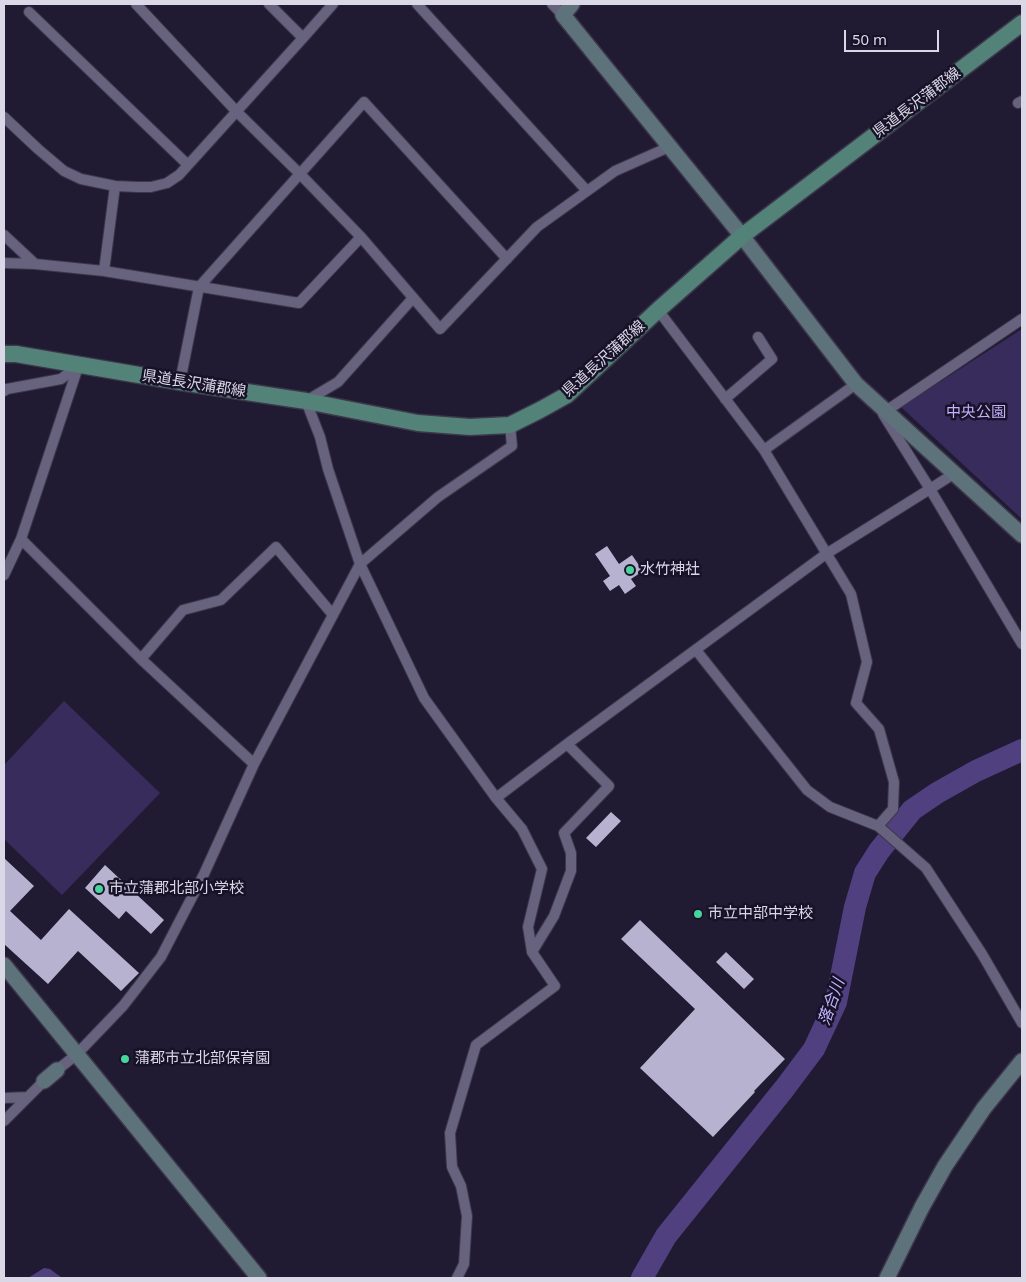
<!DOCTYPE html>
<meta charset="utf-8">
<style>
body{margin:0}
#map{position:relative;width:1026px;height:1282px;overflow:hidden;background:#201b32;font-family:"Noto Sans",sans-serif}
canvas{display:block}
.frame{position:absolute;inset:0;border:5px solid #dad7e7;pointer-events:none}
.scale{position:absolute;left:844px;top:30px;width:95px;height:22px;box-sizing:border-box;border:2px solid #dad7e7;border-top:0;padding-left:6px;font-size:15px;line-height:18px;white-space:nowrap;color:#dad7e7;-webkit-text-stroke:4px #171228;paint-order:stroke}
</style>
<div id="map">
<canvas width="1026" height="1282"></canvas>
<div class="frame"></div>
<div class="scale">50 m</div>
</div>
<script>
const c = document.querySelector('canvas').getContext('2d');
c.lineJoin = 'round';
function paint(path, color) {
  c.fillStyle = color;
  c.fill(path, 'evenodd');
}
function poly(rows) {
  const path = new Path2D();
  for (const r of rows) {
    path.moveTo(r[0], r[1]);
    for (let i = 2; i < r.length; i += 2) path.lineTo(r[i], r[i + 1]);
  }
  return path;
}
function trace(path, color, width, dash) {
  c.strokeStyle = color;
  c.lineWidth = width;
  c.lineCap = dash ? 'butt' : 'round';
  c.setLineDash(dash || []);
  c.stroke(path);
}
function drawText(font, color, halo, rows, align = 'center') {
  c.font = font + ' "Noto Sans","Noto Sans JP",sans-serif';
  c.lineWidth = 5;
  c.setLineDash([]);
  c.textBaseline = 'middle';
  c.strokeStyle = halo;
  c.fillStyle = color;
  for (const [text, x, y, turn = 0] of rows) {
    c.save();
    c.translate(x, y);
    c.rotate((+turn || 0) * Math.PI / 180);
    c.textAlign = isNaN(turn) ? turn : align;
    if (halo) c.strokeText(text, 0, 0);
    c.fillText(text, 0, 0);
    c.restore();
  }
}
paint(poly([
 [1022,329,1022,519,901,407],
 [64,701,160,793,62,895,4,839,4,765]
]), '#382c5d');
paint(poly([
 [44,1268,50,1269,62,1278,28,1278]
]), '#50407f');
trace(poly([
 [642,1278,666,1236,784,1089,814,1049,836,1002,855,907,865,873,879,851,912,810,937,793,976,771,1022,750]
]), '#50407f', 22);
paint(poly([
 [607,546,619,564,632,555,643,571,631,579,636,586,625,594,619,585,610,591,603,581,610,576,595,554],
 [611,812,621,821,596,847,586,838],
 [4,858,34,886,10,911,41,940,69,909,139,973,121,991,78,951,48,984,4,944],
 [105,865,164,920,151,934,126,911,119,919,85,888],
 [640,920,785,1059,754,1091,755,1092,713,1137,640,1068,695,1009,621,939],
 [726,952,754,979,744,989,716,962]
]), '#b7b2d0');
const street = poly([
 [136,4,237,112,300,174,361,237,440,329,537,227,615,171,669,147],
 [269,4,303,38],
 [417,4,587,191],
 [552,4,563,15],
 [29,12,188,165],
 [1018,103,1022,101],
 [4,117,38,149,64,171,81,179,115,186,138,187,151,187,167,183,179,175,303,38,333,4],
 [4,235,35,264,4,263],
 [35,264,104,271,299,303,361,237],
 [104,271,115,186],
 [413,298,338,382,306,401,320,437,328,469,360,564,424,698,496,798,522,829,542,869,528,927,532,952,555,986,476,1045,450,1133,452,1167,461,1186,467,1216,464,1264,457,1278],
 [658,310,764,450,851,594,867,662,856,703,879,729,894,782,893,809,878,826],
 [180,382,199,287,364,102,507,259],
 [4,391,7,389,61,379,79,365],
 [725,399,772,359,758,337],
 [886,411,1022,319],
 [883,414,930,489,1022,644],
 [764,450,856,384],
 [21,539,141,659,254,764],
 [4,575,21,539,79,364],
 [696,650,807,790,830,807,878,826,926,868,982,954,1022,1023],
 [141,659,183,610,221,600,276,547,333,615],
 [496,798,567,744,826,554,930,489,955,473],
 [532,952,554,916,571,871,571,853,564,833,609,786,567,744],
 [57,1070,76,1055,123,1006,161,957,204,874,254,764,360,564,438,497,512,446,510,425],
 [4,1098,27,1097],
 [4,1121,44,1081]
]);
const secondary = poly([
 [572,4,563,15,742,236,856,384,1022,535],
 [4,965,259,1278],
 [44,1081,57,1070],
 [887,1278,922,1207,945,1166,984,1108,1022,1061]
]);
const primary = poly([
 [4,354,16,354,180,382,306,401,418,423,470,427,510,425,540,410,567,395,658,310,742,236,1022,23]
]);
trace(street, '#3c374a', 12);
trace(secondary, '#3c374a', 18);
trace(primary, '#3c374a', 19);
trace(street, '#67627d', 10);
trace(secondary, '#5d727a', 15);
trace(primary, '#538278', 16);
for (const [x, y, r, color] of [
 [630,570,5,"#48d49d"],
 [99,889,5,"#48d49d"],
 [698,914,5,"#48d49d"],
 [125,1059,5,"#48d49d"]
]) {
  const dot = new Path2D();
  dot.arc(x, y, r, 0, 2 * Math.PI);
  c.fillStyle = color;
  c.fill(dot);
  trace(dot, '#171228', 2);
}
drawText('15px', '#dad7e7', '#171228', [
 ["県道長沢蒲郡線",917,103,-37],
 ["県道長沢蒲郡線",604,359,-42],
 ["県道長沢蒲郡線",194,384,9]
]);
drawText('15px', '#c0b1fc', '#171228', [
 ["中央公園",976,413]
]);
drawText('15px', '#dad7e7', '#171228', [
 ["水竹神社",640,570],
 ["市立蒲郡北部小学校",109,889],
 ["市立中部中学校",708,914],
 ["蒲郡市立北部保育園",135,1059]
], 'left');
drawText('italic 16px', '#c3b4ff', '#171228', [
 ["落合川",832,1002,-71]
]);
</script>
